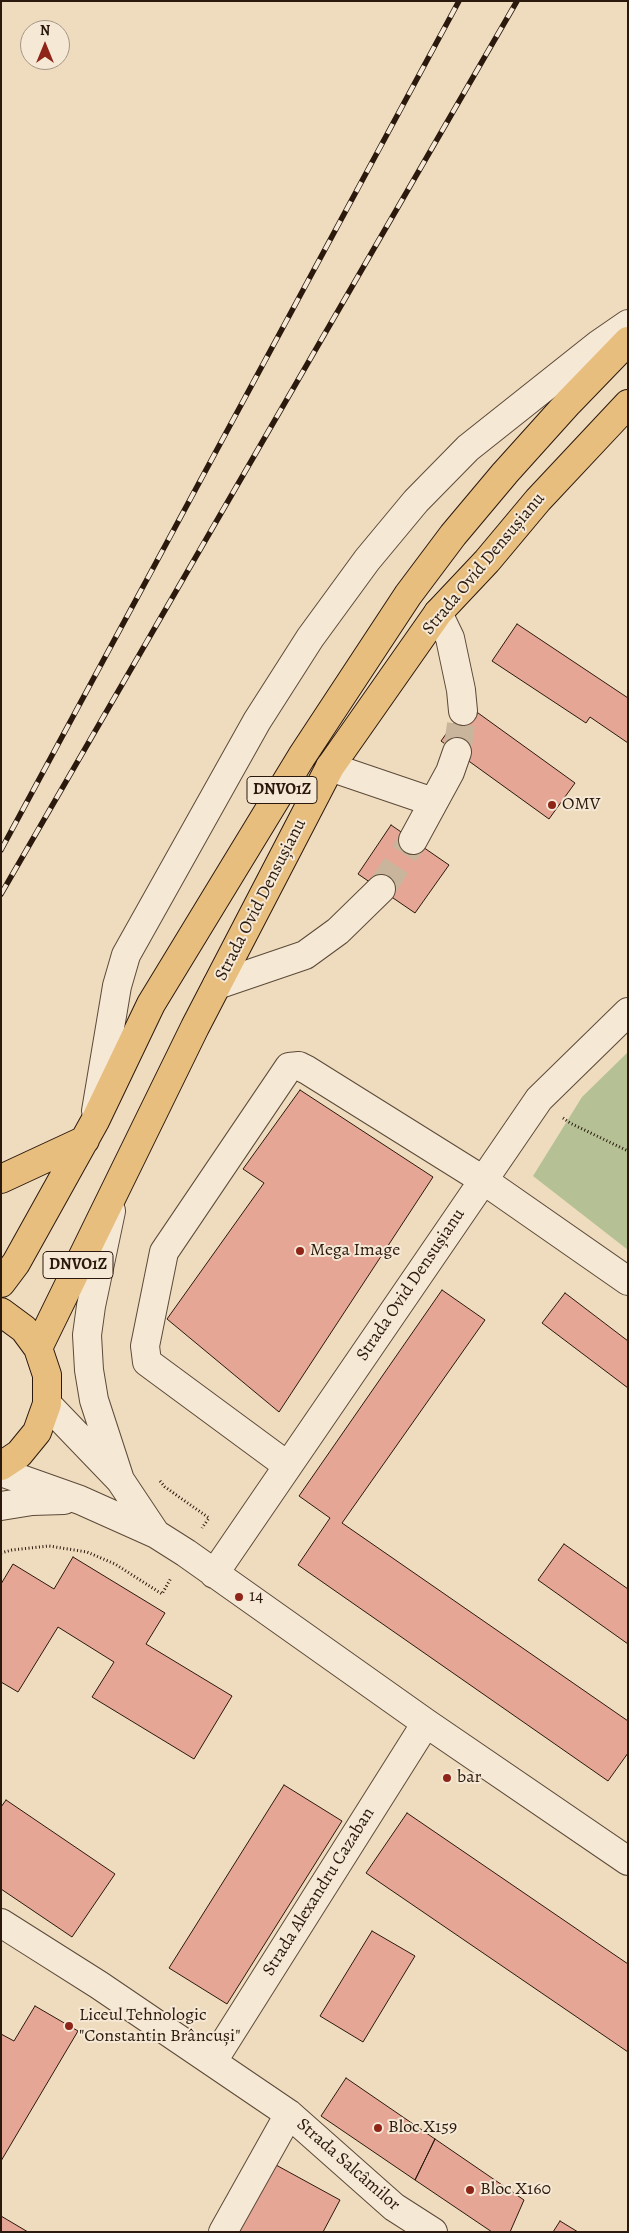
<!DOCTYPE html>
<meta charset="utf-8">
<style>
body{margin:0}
#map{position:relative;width:629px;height:2233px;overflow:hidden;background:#efdcbe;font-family:Alegreya,serif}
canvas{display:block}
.frame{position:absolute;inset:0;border:2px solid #2b190d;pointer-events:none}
.north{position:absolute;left:20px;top:20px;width:50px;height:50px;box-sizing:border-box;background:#f5e8d5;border:1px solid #a49585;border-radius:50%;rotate:0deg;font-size:14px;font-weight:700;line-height:20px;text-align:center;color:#2b190d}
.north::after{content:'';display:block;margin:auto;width:18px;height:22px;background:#8f2418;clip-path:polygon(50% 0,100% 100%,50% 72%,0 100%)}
</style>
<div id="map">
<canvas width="629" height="2233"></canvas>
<div class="frame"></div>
<div class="north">N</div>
</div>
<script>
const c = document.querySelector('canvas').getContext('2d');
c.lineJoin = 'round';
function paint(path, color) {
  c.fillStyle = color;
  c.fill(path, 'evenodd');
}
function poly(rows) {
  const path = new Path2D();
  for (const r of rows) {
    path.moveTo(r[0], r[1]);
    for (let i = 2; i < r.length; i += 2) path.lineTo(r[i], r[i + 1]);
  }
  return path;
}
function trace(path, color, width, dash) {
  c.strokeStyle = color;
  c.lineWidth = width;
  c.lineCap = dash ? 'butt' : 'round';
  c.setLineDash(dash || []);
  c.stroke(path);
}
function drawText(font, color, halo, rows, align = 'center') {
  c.font = font + ' Alegreya,serif';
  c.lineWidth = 4;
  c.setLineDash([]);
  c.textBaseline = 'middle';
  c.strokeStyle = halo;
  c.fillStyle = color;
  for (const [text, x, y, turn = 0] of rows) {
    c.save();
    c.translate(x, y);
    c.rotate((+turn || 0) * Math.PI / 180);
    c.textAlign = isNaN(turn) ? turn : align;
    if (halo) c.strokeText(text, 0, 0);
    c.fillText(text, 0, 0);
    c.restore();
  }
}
paint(poly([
 [628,1052,628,1250,533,1176,582,1097]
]), '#b5c195');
const building = poly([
 [517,624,628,698,628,743,590,717,586,723,492,661,517,624],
 [467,705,575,783,549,819,441,741,467,705],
 [391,825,449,865,415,913,358,874,391,825],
 [300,1090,433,1177,279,1412,167,1319,264,1183,243,1169,300,1090],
 [442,1290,485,1320,342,1523,628,1721,628,1753,608,1781,298,1565,330,1518,299,1496,442,1290],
 [565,1293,628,1341,628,1388,542,1323,565,1293],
 [564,1544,628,1589,628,1644,538,1580,564,1544],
 [73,1557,165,1613,146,1644,232,1696,194,1759,92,1697,114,1662,58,1627,18,1692,1,1682,1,1584,13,1564,54,1589,73,1557],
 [284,1785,342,1821,227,2004,169,1968,284,1785],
 [6,1800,115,1874,72,1937,1,1889,1,1807,6,1800],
 [407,1813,628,1964,628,2052,366,1873,407,1813],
 [372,1931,415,1956,363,2042,320,2016,372,1931],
 [35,2006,78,2031,1,2161,1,2034,14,2041,35,2006],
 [346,2078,435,2139,415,2180,321,2116,346,2078],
 [435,2139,524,2200,510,2232,492,2232,415,2180,435,2139],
 [276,2165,340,2200,323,2232,239,2232,276,2165],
 [1,2216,28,2232,1,2232,1,2216],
 [560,2221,578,2232,553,2232,560,2221]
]);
paint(building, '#e6a696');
trace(building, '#2b190d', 1);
trace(poly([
 [457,752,463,711],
 [381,889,413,840]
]), '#c8b59b', 28, [28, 14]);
const minor = poly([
 [438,613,450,638,461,690,463,711],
 [330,767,433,802],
 [413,840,450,772,457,752],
 [217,985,305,955,338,931,381,889],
 [96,1111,117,986,126,955,257,721,310,638,367,560,416,501,468,448,599,344,628,324],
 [111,1211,91,1306,87,1335,89,1370,94,1400,120,1480],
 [47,1404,120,1480,156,1534],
 [288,1466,147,1362,145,1346,164,1252,289,1067,299,1066,307,1070,483,1180,628,1281],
 [1,1472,80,1500,156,1534,186,1553,426,1723,628,1861],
 [1,1506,32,1501,64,1500],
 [214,1574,539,1099,628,1012],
 [1,1923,99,1985,289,2114,394,2207,433,2232],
 [213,2061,426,1723],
 [223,2232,289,2114]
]);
const major = poly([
 [1,1179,85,1140],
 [1,1283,16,1263,95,1121,151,1004,302,756,408,595,453,535,505,473,568,403,628,341],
 [1,1312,24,1329,38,1348,47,1375,47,1404,37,1432,19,1454,1,1466],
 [38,1348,195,1027,330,767,438,613,487,561,538,500,628,404]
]);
trace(minor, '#5c4a39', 30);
trace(major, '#2b190d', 30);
trace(poly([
 [563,1118,570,1123,628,1151],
 [160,1481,165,1487,209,1518,202,1528],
 [1,1553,12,1550,49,1546,87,1552,115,1564,162,1594,171,1578]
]), '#2b190d', 3, [1, 2.5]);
trace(minor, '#f5e8d5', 28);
trace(major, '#e8be7f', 28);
const rail = poly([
 [1,850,459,1],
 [1,894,517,1]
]);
trace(rail, '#2b190d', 5.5);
trace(rail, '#f5e8d5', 4, [11]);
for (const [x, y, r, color] of [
 [552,805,5,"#8f2418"],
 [300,1251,5,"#8f2418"],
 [239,1597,5,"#8f2418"],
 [447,1778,5,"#8f2418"],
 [69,2026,5,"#8f2418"],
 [378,2128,5,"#8f2418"],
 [470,2190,5,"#8f2418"]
]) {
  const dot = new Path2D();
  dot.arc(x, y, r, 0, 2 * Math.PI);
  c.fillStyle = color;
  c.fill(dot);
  trace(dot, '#f5e8d5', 2);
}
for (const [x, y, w] of [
 [282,790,70],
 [78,1265,70]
]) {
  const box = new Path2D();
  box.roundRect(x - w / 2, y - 13.5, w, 27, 4);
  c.fillStyle = '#f5e8d5';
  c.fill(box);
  trace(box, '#2b190d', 1);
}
drawText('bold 16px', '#2b190d', null, [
 ["DNVO1Z",282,790],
 ["DNVO1Z",78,1265]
]);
drawText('18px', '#2b190d', '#f5e8d5', [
 ["Strada Ovid Densușianu",484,564,-50],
 ["Strada Ovid Densușianu",261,900,-63],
 ["Strada Ovid Densușianu",411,1285,-56],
 ["Strada Alexandru Cazaban",319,1892,-58],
 ["Strada Salcâmilor",348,2165,41]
]);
drawText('18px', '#2b190d', '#f5e8d5', [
 ["OMV",562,805],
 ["Mega Image",310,1251],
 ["14",249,1597],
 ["bar",457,1778],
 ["Liceul Tehnologic",79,2016],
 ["\"Constantin Brâncuși\"",79,2037],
 ["Bloc X159",388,2128],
 ["Bloc X160",480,2190]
], 'left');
</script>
